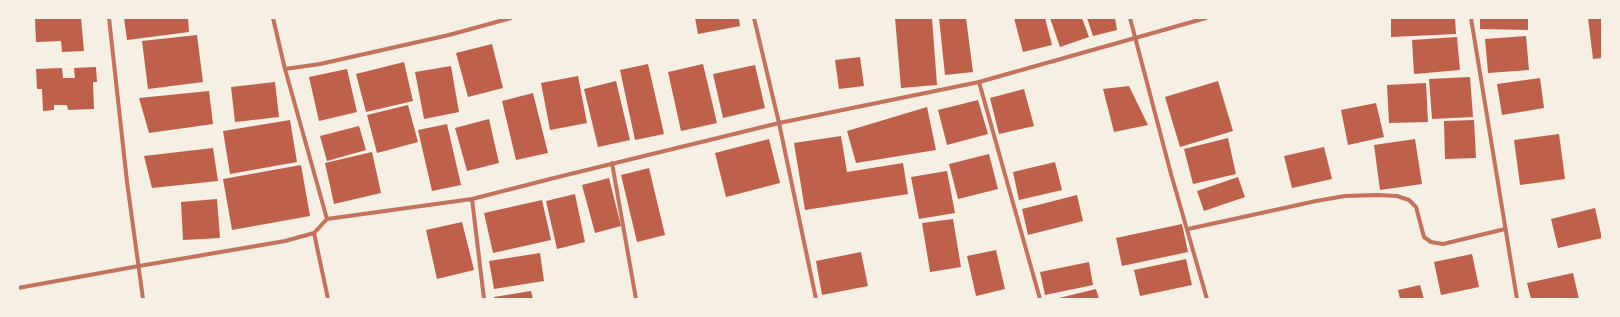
<!DOCTYPE html>
<style>
body{margin:0}
#map{position:relative;width:1620px;height:317px;overflow:hidden;background:#f6efe4;font-family:Mulish,sans-serif}
canvas{display:block}
.frame{position:absolute;inset:0;border:19px solid #f6efe4;pointer-events:none}
</style>
<div id="map">
<canvas width="1620" height="317"></canvas>
<div class="frame"></div>
</div>
<script>
const c = document.querySelector('canvas').getContext('2d');
c.lineJoin = 'round';
function paint(path, color) {
  c.fillStyle = color;
  c.fill(path, 'evenodd');
}
function poly(rows) {
  const path = new Path2D();
  for (const r of rows) {
    path.moveTo(r[0], r[1]);
    for (let i = 2; i < r.length; i += 2) path.lineTo(r[i], r[i + 1]);
  }
  return path;
}
function trace(path, color, width, dash) {
  c.strokeStyle = color;
  c.lineWidth = width;
  c.lineCap = dash ? 'butt' : 'round';
  c.setLineDash(dash || []);
  c.stroke(path);
}
paint(poly([
 [51,18,81,18,84,51,62,52,61,41,36,42,35,19],
 [124,18,188,18,189,32,127,40],
 [695,18,739,18,740,26,698,34],
 [895,18,932,18,937,85,901,88],
 [939,18,966,18,973,72,945,75],
 [1014,18,1045,18,1052,45,1023,52],
 [1050,18,1082,18,1089,37,1060,47],
 [1087,18,1115,18,1117,30,1093,36],
 [1391,18,1455,18,1456,34,1391,37],
 [1480,18,1528,18,1528,30,1480,29],
 [1588,18,1602,18,1602,58,1593,59],
 [197,35,203,82,148,89,142,41],
 [1526,36,1529,70,1488,73,1485,39],
 [1457,37,1460,70,1414,74,1412,40],
 [492,44,503,88,468,97,456,53],
 [860,57,864,86,839,89,835,60],
 [404,62,413,101,366,112,356,74],
 [648,64,664,134,635,140,620,70],
 [703,64,717,123,681,131,668,72],
 [755,65,765,108,723,118,713,74],
 [451,66,459,112,424,119,415,72],
 [96,67,97,82,93,82,94,109,68,110,67,105,54,105,54,110,43,111,42,89,37,89,36,69,62,68,63,78,75,78,74,68],
 [347,69,357,112,319,121,309,77],
 [578,76,587,123,550,130,541,83],
 [1470,77,1473,117,1432,119,1429,79],
 [1540,78,1544,108,1502,115,1497,84],
 [616,81,630,140,598,147,584,89],
 [1218,81,1233,131,1180,147,1165,97],
 [275,82,279,117,235,122,231,87],
 [1426,83,1428,122,1389,123,1387,85],
 [1129,86,1148,125,1114,132,1103,89],
 [1024,89,1034,126,999,134,990,98],
 [209,91,213,124,149,133,139,98],
 [533,93,548,153,516,160,502,101],
 [978,100,988,134,947,145,938,110],
 [1376,103,1384,137,1348,145,1341,110],
 [408,105,418,142,377,153,367,115],
 [927,107,936,150,856,163,847,131],
 [489,119,499,163,467,171,455,128],
 [290,120,297,162,230,174,223,131],
 [1474,120,1476,158,1445,159,1444,121],
 [447,124,461,185,432,191,418,130],
 [359,126,366,150,327,161,320,136],
 [1559,134,1565,179,1520,185,1514,140],
 [841,136,847,172,903,163,908,194,805,210,794,143],
 [1228,138,1236,174,1193,184,1184,149],
 [769,139,780,183,726,197,715,153],
 [1415,139,1422,184,1380,190,1374,145],
 [1324,147,1332,179,1292,188,1284,156],
 [213,148,218,181,152,188,144,156],
 [372,152,381,193,334,204,325,163],
 [989,154,998,189,958,199,949,164],
 [1055,162,1062,190,1019,200,1013,172],
 [301,165,310,216,232,230,223,179],
 [649,168,665,235,637,242,621,175],
 [947,171,955,213,919,219,911,177],
 [1238,177,1245,197,1204,211,1197,191],
 [609,178,621,226,595,233,582,185],
 [575,194,585,242,557,249,546,201],
 [1077,195,1083,221,1028,235,1022,209],
 [217,199,220,238,183,240,181,202],
 [542,200,551,240,493,253,484,213],
 [1595,208,1602,238,1558,248,1551,219],
 [953,219,961,267,930,272,922,223],
 [462,222,474,270,437,279,426,230],
 [1182,224,1188,252,1122,266,1116,238],
 [996,250,1005,289,976,296,967,256],
 [861,252,868,286,822,295,816,261],
 [540,253,544,281,494,289,489,261],
 [1472,254,1479,287,1441,295,1434,262],
 [1186,259,1192,285,1140,296,1134,270],
 [1089,262,1093,285,1045,295,1040,272],
 [1573,273,1579,299,1531,299,1527,283],
 [1420,285,1424,299,1400,299,1398,290],
 [1096,289,1099,299,1059,299,1059,298],
 [531,291,533,299,494,299,494,297]
]), '#bf614a');
trace(poly([
 [109,18,127,182,143,299],
 [273,18,285,69,327,219],
 [754,18,779,123,816,299],
 [1130,18,1171,174,1207,299],
 [1471,18,1517,299],
 [285,69,320,64,449,35,511,18],
 [979,82,1040,299],
 [612,163,636,299],
 [472,199,484,299],
 [1188,229,1316,201,1345,196,1378,195,1397,196,1409,200,1416,207,1424,237,1431,242,1443,244,1505,229],
 [314,233,328,299],
 [18,288,139,266,285,241,314,233,327,219,472,199,558,177,779,123,979,82,1206,18]
]), '#c5725c', 4);
</script>
